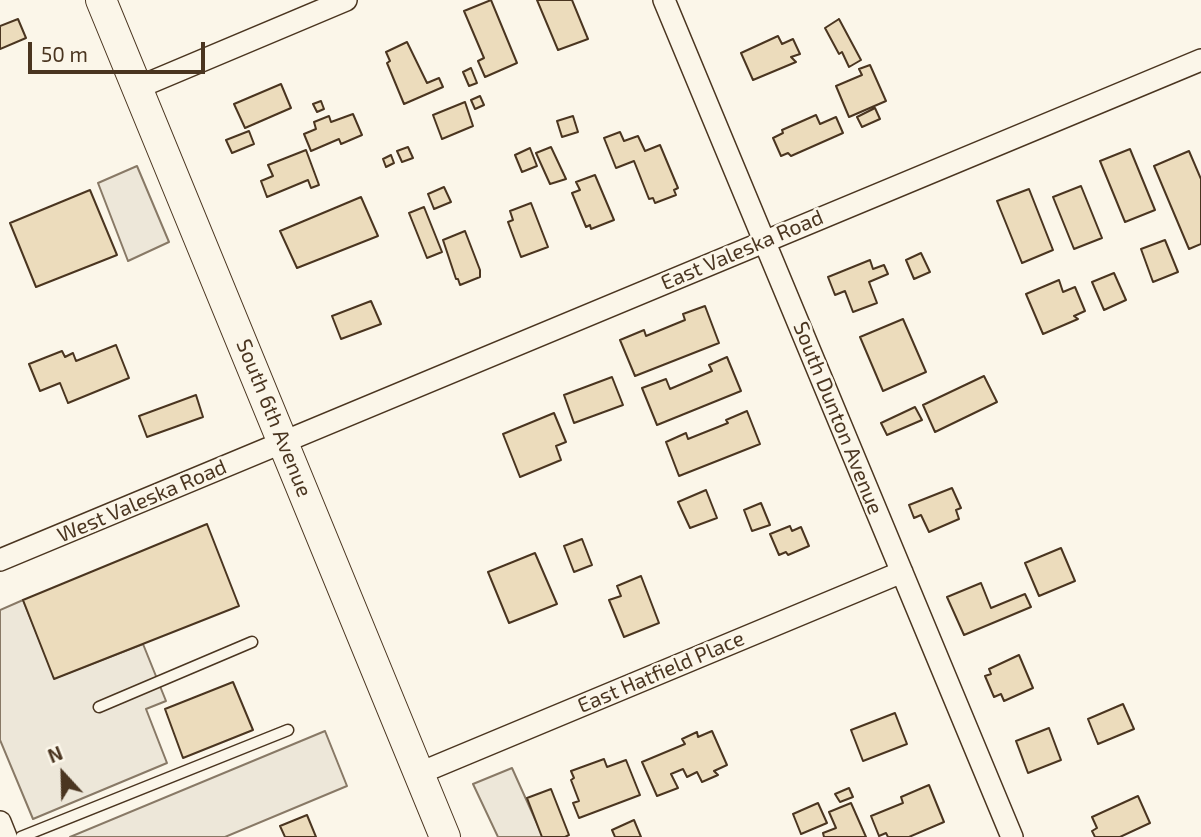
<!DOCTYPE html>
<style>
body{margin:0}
#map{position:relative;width:1201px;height:837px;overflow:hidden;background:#fbf6e9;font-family:"Exo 2",sans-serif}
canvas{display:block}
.north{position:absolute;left:28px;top:739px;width:70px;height:70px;-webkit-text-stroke:5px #fbf6e9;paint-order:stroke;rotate:338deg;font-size:19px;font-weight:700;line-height:28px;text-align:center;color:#4a3520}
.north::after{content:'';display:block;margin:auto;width:24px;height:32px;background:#4a3520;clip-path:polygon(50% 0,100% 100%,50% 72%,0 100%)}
.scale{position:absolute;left:28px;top:42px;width:177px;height:32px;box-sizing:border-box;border:4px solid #4a3520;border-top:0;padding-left:9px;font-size:21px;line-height:24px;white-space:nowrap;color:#4a3520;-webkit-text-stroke:5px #fbf6e9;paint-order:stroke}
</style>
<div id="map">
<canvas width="1201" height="837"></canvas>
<div class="north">N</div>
<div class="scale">50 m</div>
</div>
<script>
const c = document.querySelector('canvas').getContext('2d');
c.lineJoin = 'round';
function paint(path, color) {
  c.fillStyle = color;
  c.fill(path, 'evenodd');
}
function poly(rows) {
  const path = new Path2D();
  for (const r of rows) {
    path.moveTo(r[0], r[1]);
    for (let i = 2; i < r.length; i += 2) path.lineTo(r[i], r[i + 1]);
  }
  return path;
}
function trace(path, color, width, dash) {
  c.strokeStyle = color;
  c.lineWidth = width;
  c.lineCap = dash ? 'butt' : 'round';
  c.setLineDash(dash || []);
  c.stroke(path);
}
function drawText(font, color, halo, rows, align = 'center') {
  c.font = font + ' "Exo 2",sans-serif';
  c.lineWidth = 5;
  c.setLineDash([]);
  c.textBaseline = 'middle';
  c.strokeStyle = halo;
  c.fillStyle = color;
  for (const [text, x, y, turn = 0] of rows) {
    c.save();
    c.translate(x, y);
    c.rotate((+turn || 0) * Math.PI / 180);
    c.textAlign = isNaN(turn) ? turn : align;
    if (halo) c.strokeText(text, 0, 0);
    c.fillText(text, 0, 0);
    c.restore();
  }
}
const parking = poly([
 [137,166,169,242,128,261,98,183,137,166],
 [23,600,55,678,143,644,166,701,146,709,167,763,33,819,0,740,0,610,23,600],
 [325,731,347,786,225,837,70,837,325,731],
 [512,768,543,837,498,837,473,784,512,768]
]);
paint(parking, '#ede7d9');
trace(parking, '#887966', 2);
const building = poly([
 [491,0,517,63,485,77,478,61,484,58,464,11,491,0],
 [537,0,572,0,588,39,558,50,537,0],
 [18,19,26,38,0,49,0,26,18,19],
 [839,19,861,60,849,67,842,52,839,54,825,28,839,19],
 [778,36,782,44,793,39,800,54,791,57,796,62,753,80,741,53,778,36],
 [407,42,427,83,439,78,443,87,404,104,387,63,390,61,386,52,407,42],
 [870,65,886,101,849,117,836,86,862,75,859,69,870,65],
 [471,68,477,83,469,86,463,72,471,68],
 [281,84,291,108,245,128,234,104,281,84],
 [480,96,484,105,475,109,471,100,480,96],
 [321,101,324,109,317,112,313,104,321,101],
 [465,102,473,126,442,139,433,115,465,102],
 [875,108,880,119,862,127,857,117,875,108],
 [353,114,362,135,341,144,339,139,311,151,304,134,316,129,314,122,329,116,331,122,353,114],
 [816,115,820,124,836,117,843,133,791,156,788,153,781,156,773,138,783,133,782,130,816,115],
 [573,116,578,132,562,137,557,121,573,116],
 [249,131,254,144,232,153,226,140,249,131],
 [620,132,624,141,638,136,645,151,660,145,678,188,674,190,676,195,655,203,653,198,649,199,634,161,616,168,604,138,620,132],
 [408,147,413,158,402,162,397,151,408,147],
 [551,147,566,179,550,184,536,153,551,147],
 [530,148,537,166,522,172,515,155,530,148],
 [1130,149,1155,210,1125,222,1100,161,1130,149],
 [306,150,319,185,311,188,308,180,267,197,261,181,273,176,268,165,306,150],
 [1189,151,1201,179,1201,244,1189,249,1154,166,1189,151],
 [391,155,394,163,386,167,383,159,391,155],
 [595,175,614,220,591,229,590,225,586,227,572,193,580,190,576,182,595,175],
 [1081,186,1102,238,1074,249,1053,197,1081,186],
 [444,187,451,202,434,209,428,194,444,187],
 [1029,189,1053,250,1022,263,997,201,1029,189],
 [90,190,117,255,36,287,10,223,90,190],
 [361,197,378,236,297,268,280,231,361,197],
 [531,203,548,247,521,257,508,222,513,220,510,211,531,203],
 [424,207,442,252,427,258,409,213,424,207],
 [465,231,480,270,480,277,460,285,458,279,456,279,443,240,465,231],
 [1165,240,1178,272,1153,282,1141,249,1165,240],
 [921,253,930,272,914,279,906,260,921,253],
 [870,260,873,269,884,265,888,274,869,282,877,303,853,312,845,291,835,295,828,277,870,260],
 [1114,273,1126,300,1104,310,1092,282,1114,273],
 [1059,280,1063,292,1075,287,1085,311,1074,316,1078,319,1043,334,1026,294,1059,280],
 [371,301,381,324,341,339,332,316,371,301],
 [705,306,719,343,635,376,620,340,644,330,646,336,685,320,683,314,705,306],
 [903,319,926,372,883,391,860,337,903,319],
 [116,345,129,378,68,403,60,383,40,391,29,364,62,351,65,357,73,353,76,361,116,345],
 [727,357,741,391,657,425,642,388,666,379,670,389,712,371,709,365,727,357],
 [984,376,997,402,935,432,923,405,984,376],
 [612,377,623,405,574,423,564,395,612,377],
 [196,395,203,417,147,437,139,416,196,395],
 [915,407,922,420,887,435,881,423,915,407],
 [747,411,760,444,679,476,666,442,686,433,688,439,728,423,726,420,747,411],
 [554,413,566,442,556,446,561,460,520,477,503,434,554,413],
 [952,488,961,508,956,510,959,519,929,532,921,515,914,518,909,505,952,488],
 [706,490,717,518,690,528,678,502,706,490],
 [761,503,770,525,752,531,744,510,761,503],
 [207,524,239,606,54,679,23,600,207,524],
 [790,526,792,531,801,527,809,546,788,555,786,552,779,555,770,534,790,526],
 [582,539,592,565,574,572,564,546,582,539],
 [1061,548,1075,581,1039,596,1025,563,1061,548],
 [535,553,557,604,509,623,488,572,535,553],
 [641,576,659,623,624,637,609,600,621,596,617,586,641,576],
 [981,583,991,608,1025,594,1031,607,964,635,947,597,981,583],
 [1019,655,1033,688,1004,701,1001,694,994,697,985,676,991,674,989,669,1019,655],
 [233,682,253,730,183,758,165,709,233,682],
 [1123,704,1134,729,1098,744,1088,719,1123,704],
 [895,713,907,744,863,761,851,730,895,713],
 [1049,728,1061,760,1028,773,1016,741,1049,728],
 [712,731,727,765,714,771,718,775,702,782,697,772,687,777,683,769,671,774,678,788,657,796,642,762,685,744,682,739,697,732,698,737,712,731],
 [604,759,607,767,626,760,640,795,579,818,573,803,579,801,571,780,574,778,571,771,604,759],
 [929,785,944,822,909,837,888,837,886,833,879,836,871,816,903,803,901,797,929,785],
 [849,788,853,797,840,802,835,794,849,788],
 [551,789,569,835,565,837,542,837,527,798,551,789],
 [1138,796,1150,823,1120,837,1095,837,1092,831,1097,828,1092,817,1138,796],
 [818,803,827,823,801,834,793,814,818,803],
 [851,803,866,837,824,837,823,833,836,828,829,812,851,803],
 [307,815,316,837,285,837,280,826,307,815],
 [634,820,641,837,615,837,612,830,634,820]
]);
paint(building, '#ecdcbc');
trace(building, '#4a3520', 2);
const lane = poly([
 [99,707,252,642],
 [21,837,288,730]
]);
const street = poly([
 [664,0,1012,837],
 [137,88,346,0],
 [0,560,1201,60],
 [420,773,902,572],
 [0,822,6,837]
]);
const secondary = poly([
 [101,0,445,837]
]);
trace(lane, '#4a3520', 13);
trace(street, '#4a3520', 24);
trace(secondary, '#4a3520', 32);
trace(lane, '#fbf6e9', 10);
trace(street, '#fbf6e9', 21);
trace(secondary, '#fbf6e9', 30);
drawText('21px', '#4a3520', '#fbf6e9', [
 ["East Valeska Road",742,250,-23],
 ["South 6th Avenue",274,418,68],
 ["South Dunton Avenue",838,418,68],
 ["West Valeska Road",142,501,-23],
 ["East Hatfield Place",661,672,-23]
]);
</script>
